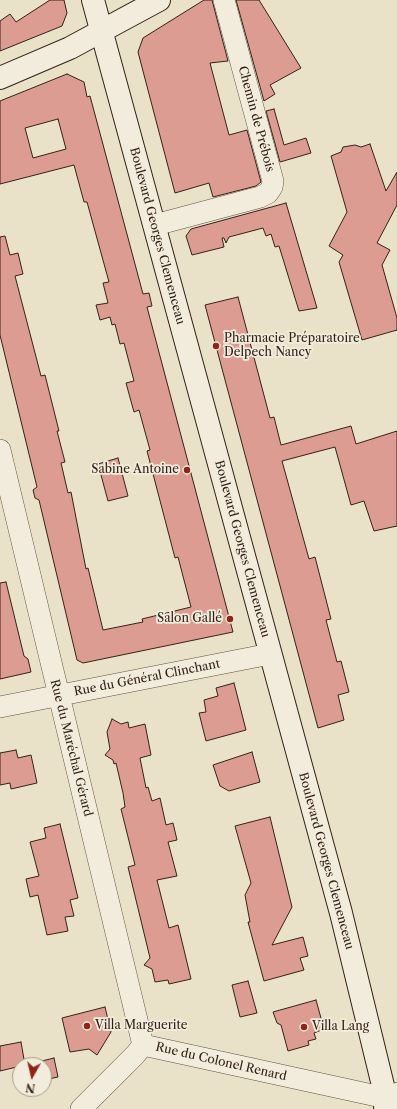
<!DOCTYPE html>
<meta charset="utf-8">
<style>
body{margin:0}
#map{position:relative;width:397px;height:1109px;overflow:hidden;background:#eae2c8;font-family:"Libre Caslon Text",serif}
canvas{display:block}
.north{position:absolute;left:12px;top:1057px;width:40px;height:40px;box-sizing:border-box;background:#f1ecdb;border:1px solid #a69b8d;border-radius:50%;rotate:188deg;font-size:11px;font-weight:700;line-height:16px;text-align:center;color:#352119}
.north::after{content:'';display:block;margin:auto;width:14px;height:18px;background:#8f2418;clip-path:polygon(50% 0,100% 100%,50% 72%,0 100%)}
</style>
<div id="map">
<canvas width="397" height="1109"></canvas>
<div class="north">N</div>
</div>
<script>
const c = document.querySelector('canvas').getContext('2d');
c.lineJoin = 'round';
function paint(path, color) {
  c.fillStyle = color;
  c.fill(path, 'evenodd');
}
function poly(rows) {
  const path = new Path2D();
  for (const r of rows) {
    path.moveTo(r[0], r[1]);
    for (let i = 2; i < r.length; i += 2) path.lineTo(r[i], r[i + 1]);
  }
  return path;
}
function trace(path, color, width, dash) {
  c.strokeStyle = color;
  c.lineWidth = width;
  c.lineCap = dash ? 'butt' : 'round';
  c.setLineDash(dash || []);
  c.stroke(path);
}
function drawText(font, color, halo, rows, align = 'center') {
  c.font = font + ' "Libre Caslon Text",serif';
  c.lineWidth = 3.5;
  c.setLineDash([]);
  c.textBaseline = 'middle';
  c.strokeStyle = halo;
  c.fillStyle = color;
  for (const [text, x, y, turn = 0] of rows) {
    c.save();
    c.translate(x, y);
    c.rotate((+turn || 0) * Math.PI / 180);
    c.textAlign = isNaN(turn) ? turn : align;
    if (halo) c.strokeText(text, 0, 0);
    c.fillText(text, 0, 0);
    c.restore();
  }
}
const building = poly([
 [50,0,64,0,67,13,62,26,0,51,0,21,10,14,16,22,50,0],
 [204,0,212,0,228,61,210,63,229,135,247,130,261,182,256,186,213,197,209,183,175,193,138,52,143,38,204,0],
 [236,0,259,0,301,68,270,85,275,94,264,101,236,0],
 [67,74,84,82,87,97,90,96,143,294,149,293,152,306,147,307,233,632,83,663,77,660,39,500,35,498,33,490,37,487,0,335,0,237,5,236,10,255,18,253,23,274,15,276,41,376,45,375,59,431,57,431,65,462,61,463,68,493,71,492,86,569,88,568,103,630,143,622,142,619,191,607,178,557,175,558,147,451,150,450,139,410,134,412,126,383,134,381,124,343,120,344,115,324,112,325,110,317,100,320,96,305,108,303,103,283,109,282,87,202,84,202,74,165,0,184,0,101,67,74],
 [58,119,66,149,33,158,25,128,58,119],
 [274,109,284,145,306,138,311,153,280,162,266,111,274,109],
 [370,144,386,191,397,172,397,205,377,243,390,250,382,265,397,318,397,330,362,340,339,262,343,255,329,246,347,212,331,156,341,152,343,147,355,145,361,147,370,144],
 [286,203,317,308,299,311,279,246,275,247,271,234,266,236,263,228,229,237,226,243,224,238,222,238,224,247,192,255,186,236,191,229,286,203],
 [238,297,270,418,274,417,281,445,351,426,356,444,397,431,397,526,374,531,364,501,351,505,335,447,282,461,309,559,315,557,331,619,326,620,337,662,341,661,349,692,338,695,344,720,318,728,205,305,238,297],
 [118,458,128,496,108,501,98,464,118,458],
 [6,582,24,656,28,659,31,672,0,679,0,583,6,582],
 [234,683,246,730,206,741,199,713,206,712,204,700,218,696,216,688,234,683],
 [112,719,121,724,128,722,129,728,145,724,151,755,140,758,146,788,148,787,152,801,160,798,166,825,173,823,177,840,168,842,177,876,157,880,169,928,178,925,191,979,169,984,168,980,155,982,152,969,144,965,150,958,128,867,135,865,121,809,125,807,123,793,116,763,114,764,113,760,105,755,110,749,107,732,112,719],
 [16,750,18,758,31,755,37,783,11,789,10,783,0,785,0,753,16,750],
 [252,752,260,782,229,791,220,786,213,765,252,752],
 [270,817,292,907,272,945,303,937,308,956,300,958,304,970,264,981,248,922,250,922,245,895,251,883,235,826,270,817],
 [60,824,78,898,70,900,74,916,65,917,68,931,47,935,38,895,30,897,26,879,39,876,30,842,46,838,44,828,60,824],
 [248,981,257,1013,240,1017,232,985,248,981],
 [316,1000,324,1029,314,1033,316,1039,308,1041,309,1045,288,1051,281,1025,277,1023,273,1012,316,1000],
 [105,1007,111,1032,97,1055,89,1049,70,1052,62,1018,105,1007],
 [21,1042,25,1065,0,1071,0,1046,21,1042],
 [54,1058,58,1077,44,1080,44,1065,26,1065,54,1058]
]);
paint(building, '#dc9c92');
trace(building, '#352119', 1);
const lane = poly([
 [397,1109,397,1088]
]);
const street = poly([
 [155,225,260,197,268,193,272,187,273,181,224,0],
 [0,450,143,1045],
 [0,707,270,654],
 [143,1045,386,1098],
 [81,1109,135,1055,143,1045]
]);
const secondary = poly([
 [93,0,341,913,386,1098,385,1109],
 [0,78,70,48,159,0]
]);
trace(lane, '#625145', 12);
trace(street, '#625145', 22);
trace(secondary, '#352119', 24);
trace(lane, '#f1ecdb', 11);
trace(street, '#f1ecdb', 21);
trace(secondary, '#f1ecdb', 22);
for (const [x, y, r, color] of [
 [216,346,4,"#8f2418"],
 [187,470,4,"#8f2418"],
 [230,619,4,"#8f2418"],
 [87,1026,4,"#8f2418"],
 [304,1027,4,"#8f2418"]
]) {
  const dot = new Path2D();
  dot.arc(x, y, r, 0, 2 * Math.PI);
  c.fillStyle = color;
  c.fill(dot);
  trace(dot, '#f1ecdb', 1.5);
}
drawText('12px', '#352119', '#f1ecdb', [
 ["Chemin de Prébois",256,119,75],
 ["Boulevard Georges Clemenceau",157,236,75],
 ["Boulevard Georges Clemenceau",242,549,75],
 ["Rue du Général Clinchant",147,678,-11],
 ["Rue du Maréchal Gérard",71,748,76],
 ["Boulevard Georges Clemenceau",326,861,75],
 ["Rue du Colonel Renard",221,1062,13]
]);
drawText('12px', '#352119', '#f1ecdb', [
 ["Pharmacie Préparatoire",224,339],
 ["Delpech Nancy",224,353],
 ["Sabine Antoine",179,470,"right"],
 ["Salon Gallé",222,619,"right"],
 ["Villa Marguerite",95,1026],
 ["Villa Lang",312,1027]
], 'left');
</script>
